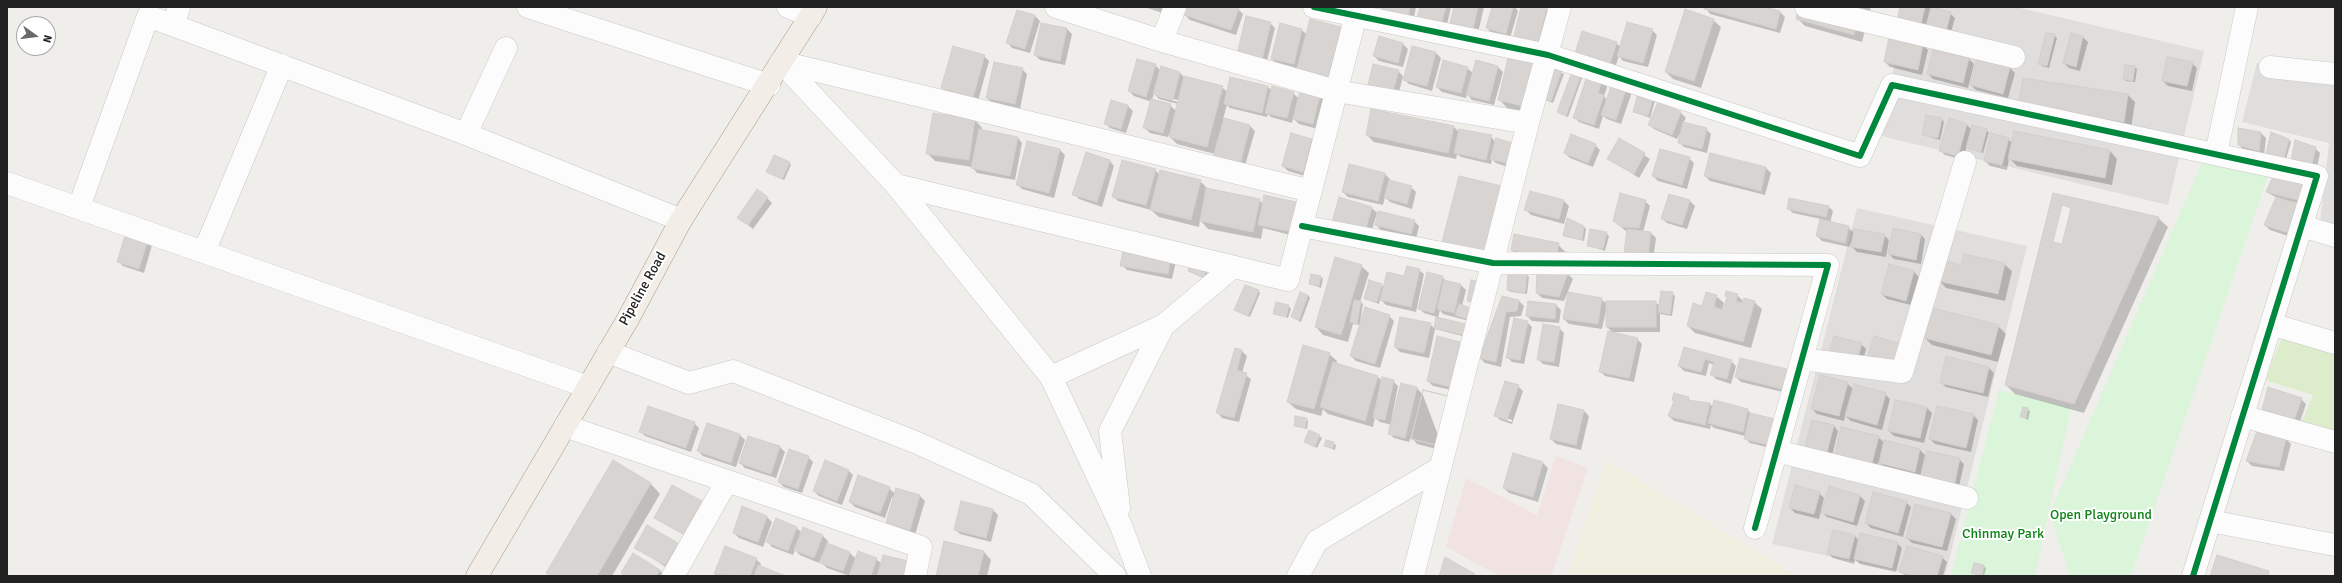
<!DOCTYPE html>
<style>
body{margin:0}
#map{position:relative;width:2342px;height:583px;overflow:hidden;background:#f0eeeb;font-family:Signika,sans-serif}
canvas{display:block}
.frame{position:absolute;inset:0;border:8px solid #222;pointer-events:none}
.north{position:absolute;left:16px;top:16px;width:40px;height:40px;box-sizing:border-box;background:#fff;border:1px solid #a7a7a7;border-radius:50%;rotate:104deg;font-size:11px;font-weight:700;line-height:16px;text-align:center;color:#222}
.north::after{content:'';display:block;margin:auto;width:14px;height:18px;background:#6a6968;clip-path:polygon(50% 0,100% 100%,50% 72%,0 100%)}
</style>
<div id="map">
<canvas width="2342" height="583"></canvas>
<div class="frame"></div>
<div class="north">N</div>
</div>
<script>
const c = document.querySelector('canvas').getContext('2d');
c.lineJoin = 'round';
function paint(path, color) {
  c.fillStyle = color;
  c.fill(path, 'evenodd');
}
function poly(rows) {
  const path = new Path2D();
  for (const r of rows) {
    path.moveTo(r[0], r[1]);
    for (let i = 2; i < r.length; i += 2) path.lineTo(r[i], r[i + 1]);
  }
  return path;
}
function trace(path, color, width, dash) {
  c.strokeStyle = color;
  c.lineWidth = width;
  c.lineCap = dash ? 'butt' : 'round';
  c.setLineDash(dash || []);
  c.stroke(path);
}
function drawText(font, color, halo, rows, align = 'center') {
  c.font = font + ' Signika,sans-serif';
  c.lineWidth = 4;
  c.setLineDash([]);
  c.textBaseline = 'middle';
  c.strokeStyle = halo;
  c.fillStyle = color;
  for (const [text, x, y, turn = 0] of rows) {
    c.save();
    c.translate(x, y);
    c.rotate((+turn || 0) * Math.PI / 180);
    c.textAlign = isNaN(turn) ? turn : align;
    if (halo) c.strokeText(text, 0, 0);
    c.fillText(text, 0, 0);
    c.restore();
  }
}
paint(poly([
 [1905,7,2016,7,2204,51,2168,205,1881,136],
 [2257,63,2335,72,2335,236,2319,231,2329,143,2242,122],
 [1857,208,2027,246,1945,576,1921,576,1772,544]
]), '#dfdedc');
paint(poly([
 [1556,456,1588,468,1551,576,1499,576,1446,547,1466,478,1537,515]
]), '#f1e3e1');
paint(poly([
 [1606,460,1797,576,1567,576]
]), '#efefdf');
paint(poly([
 [2282,338,2335,352,2335,434,2301,424,2313,395,2265,380]
]), '#ddeccb');
paint(poly([
 [2204,158,2269,173,2131,576,2070,576,2050,513],
 [1999,390,2071,408,2035,576,1951,576]
]), '#daf5da');
paint(poly([
 [1144,7,1168,7,1166,14],
 [1187,7,1232,7,1238,9,1243,14,1236,35,1190,20,1185,15],
 [1383,7,1416,7,1413,22],
 [1421,7,1451,7,1446,29],
 [1455,7,1484,7,1478,33,1456,27,1451,22],
 [1493,7,1515,7,1518,11,1510,38,1492,33,1487,28],
 [1522,7,1543,7,1551,13,1543,47,1520,41,1515,36],
 [1705,7,1761,7,1780,12,1785,17,1780,33,1710,14],
 [1801,7,1871,7,1862,42,1805,26,1797,18],
 [1901,7,1929,7,1932,10,1950,13,1955,18,1949,39,1931,34],
 [1035,16,1040,21,1030,53,1012,48,1008,43],
 [1713,20,1721,27,1701,88,1673,79,1666,72],
 [1270,23,1275,28,1266,65,1243,59],
 [1042,24,1067,29,1072,34,1065,65,1040,60,1035,55],
 [1341,28,1346,33,1333,80,1277,64,1272,59,1302,30,1307,35],
 [1303,68,1333,76,1333,78,1303,70],
 [1652,30,1657,35,1648,67,1623,61,1619,56,1615,68,1581,58,1616,43,1621,47],
 [2054,35,2057,38,2049,68,2042,66,2040,64],
 [2083,37,2088,42,2080,71,2069,68,2064,63],
 [1403,44,1408,49,1403,67,1379,61,1374,56],
 [1923,45,1928,50,1922,75,1890,67,1885,62],
 [1413,47,1436,53,1441,58,1432,91,1409,84,1404,79],
 [984,56,989,61,978,101,947,92,942,87],
 [1969,59,1974,64,1968,88,1933,79,1928,74],
 [2192,63,2197,68,2192,91,2168,86,2163,81],
 [1155,65,1161,71,1180,73,1185,78,1222,87,1227,92,1231,79,1268,87,1272,91,1293,93,1299,99,1320,96,1325,101,1318,129,1299,124,1293,118,1292,123,1271,117,1268,114,1267,117,1230,108,1227,105,1223,119,1250,126,1255,131,1244,169,1215,154,1177,144,1168,135,1168,137,1150,133,1145,128,1152,102,1134,96,1129,91],
 [1154,93,1159,99,1178,104,1176,111,1170,105,1152,100],
 [1159,95,1178,100,1178,102,1159,97],
 [1498,67,1503,72,1494,105,1472,100,1467,94,1466,98,1442,92,1437,87,1467,68,1473,73],
 [1551,67,1564,74,1553,103,1543,99,1536,116,1509,110,1500,100],
 [2134,67,2137,69,2135,82,2126,81,2124,79],
 [2010,68,2015,73,2008,98,1976,90,1971,85],
 [1022,69,1027,74,1020,109,992,103,987,98],
 [1398,71,1403,76,1398,96,1374,90,1369,85],
 [1580,76,1582,78,1568,117,1560,114,1558,112],
 [1602,82,1607,87,1604,96,1607,100,1613,82,1632,92,1621,124,1607,119,1603,116,1599,129,1579,122,1574,117],
 [2128,95,2135,102,2131,129,2027,113],
 [1653,99,1655,101,1650,118,1634,112],
 [1112,101,1128,106,1133,111,1126,133,1110,128,1105,123],
 [1681,113,1686,118,1683,123,1706,129,1711,134,1707,153,1684,147,1679,142,1682,130,1677,139,1654,129,1649,124],
 [1942,119,1944,122,1940,140,1923,135],
 [975,120,982,128,982,131,1018,138,1022,143,1015,180,977,173,972,167,935,161,927,153],
 [1967,125,1972,130,1973,126,1989,132,1983,153,1967,147,1963,160,1945,155,1940,150],
 [1454,127,1460,133,1491,136,1514,169,1496,163,1492,159,1491,164,1461,157,1457,154,1456,159,1374,142,1367,135],
 [2239,129,2261,133,2266,138,2264,156,2244,150,2239,145],
 [2015,132,2110,151,2117,159,2112,185,2017,166,2009,158,2007,170,1990,166,1985,161,2008,139,2012,143],
 [1292,134,1312,140,1317,145,1308,177,1288,171,1283,166],
 [1620,139,1650,159,1639,178,1609,159],
 [2288,139,2291,142,2286,159,2269,155],
 [1028,142,1060,150,1065,155,1054,198,1022,189,1017,184],
 [1595,145,1600,150,1593,167,1570,158,1565,153],
 [2315,148,2320,153,2316,172,2297,166],
 [1711,154,1766,168,1771,173,1765,195,1710,181,1705,176],
 [1689,158,1694,163,1687,189,1658,181,1653,176],
 [1110,161,1114,166,1102,207,1079,199,1074,194],
 [789,162,791,165,784,180,768,172],
 [1155,170,1160,175,1200,181,1208,189,1259,200,1298,237,1263,228,1261,239,1208,229,1200,220,1199,227,1159,217,1151,210,1118,201,1113,196],
 [1385,174,1390,179,1389,181,1411,187,1416,192,1412,209,1390,202,1385,197,1383,205,1348,197,1343,192],
 [2276,174,2307,205,2289,201,2297,239,2270,230,2265,225,2277,198,2267,192],
 [767,198,772,203,753,229,738,217],
 [1564,201,1569,206,1564,224,1531,215,1526,210],
 [1645,201,1650,206,1643,232,1651,233,1656,238,1653,260,1627,232,1614,221],
 [1690,201,1695,206,1687,229,1667,223,1662,218],
 [1828,206,1833,211,1830,223,1848,227,1854,233,1884,235,1889,240,1886,257,1857,252,1852,247,1854,236,1849,247,1822,241,1817,236,1821,219,1793,213,1788,208],
 [1372,208,1377,213,1370,236,1338,227],
 [2158,218,2168,227,2084,413,2015,394,2006,385],
 [1414,221,1419,226,1416,239,1381,230,1376,225],
 [1584,227,1586,229,1584,241,1564,235],
 [127,233,152,245,144,273,123,266,118,261],
 [1606,233,1609,236,1605,251,1588,245],
 [1920,234,1925,239,1921,264,1894,259,1889,254],
 [1558,244,1563,250,1573,256,1517,255,1512,250],
 [1176,261,1172,279,1127,270,1122,265],
 [2004,264,2012,271,2005,301,1946,288,1939,280],
 [1361,266,1369,273,1360,302,1363,304,1360,322,1389,316,1394,321,1380,368,1356,361,1351,356,1360,325,1353,324,1348,342,1323,335,1316,327],
 [1419,270,1424,274,1416,312,1386,305,1380,299,1379,304,1365,299,1381,284,1384,288],
 [1189,271,1206,271,1208,274,1206,279],
 [1914,272,1919,277,1911,305,1887,299,1882,294],
 [1568,274,1573,279,1564,301,1542,298,1537,293],
 [1509,275,1527,275,1529,277,1527,294,1511,292,1508,290],
 [1321,277,1323,279,1321,288,1310,284],
 [1442,277,1446,281,1461,285,1466,290,1462,306,1469,321,1443,314,1440,310,1438,318,1466,325,1466,337,1435,329,1429,358,1400,352,1395,347,1430,324,1434,328,1437,317,1424,313,1419,308],
 [1258,291,1260,293,1250,317,1235,310],
 [1672,293,1675,296,1672,316,1660,314,1660,332,1612,332,1607,327,1607,306,1602,329,1569,324,1564,319,1601,299,1607,304,1655,302,1660,306],
 [1308,295,1310,298,1301,322,1295,319,1292,317],
 [1737,295,1744,302,1754,302,1762,309,1751,348,1695,333,1688,326,1703,307,1716,296,1724,303,1722,310,1724,311,1728,298,1726,296],
 [1502,297,1519,301,1524,306,1521,316,1510,317,1501,367,1485,363,1480,358],
 [1556,305,1561,310,1559,323,1532,321,1527,316],
 [1289,306,1291,309,1288,318,1274,313],
 [1527,322,1532,327,1524,364,1512,362,1507,357],
 [1998,326,2006,334,1998,362,1932,345,1925,338],
 [1559,328,1564,333,1559,367,1543,364,1538,359],
 [1637,339,1642,344,1634,382,1605,376,1600,371],
 [1459,343,1464,348,1456,391,1433,386,1428,381],
 [1861,344,1866,349,1861,368,1834,361],
 [1684,348,1731,361,1736,366,1731,384,1716,379,1711,374,1714,365,1709,363,1706,376,1684,371,1679,366],
 [1242,351,1247,356,1242,373,1251,379,1239,422,1222,418,1218,413],
 [1329,354,1337,361,1336,364,1378,377,1382,381,1393,381,1398,386,1392,416,1417,388,1423,395,1444,451,1417,444,1411,437,1409,442,1394,438,1389,433,1392,425,1380,422,1375,418,1373,427,1328,414,1323,409,1321,416,1296,409,1288,402],
 [1989,368,1994,373,1988,397,1946,387,1941,382],
 [1786,370,1791,375,1787,393,1741,382,1736,377],
 [1847,383,1853,389,1885,394,1890,399,1882,430,1851,421,1845,416,1844,421,1817,414,1812,409],
 [1518,386,1523,391,1512,424,1500,420,1495,415],
 [1500,416,1512,420,1512,422,1500,418],
 [1688,398,1691,402,1710,404,1713,407,1714,402,1748,410,1774,449,1750,443,1745,438,1745,436,1714,428,1711,425,1710,429,1674,421,1669,416],
 [2301,399,2306,404,2298,428,2267,419],
 [1927,408,1932,413,1924,443,1894,436,1889,431],
 [2023,408,2030,411,2028,420,2021,416],
 [1584,411,1589,416,1581,450,1556,444,1551,439],
 [1973,415,1978,420,1971,452,1935,444,1930,439],
 [1306,419,1308,421,1307,429,1295,426],
 [694,423,699,428,691,452,645,436,640,431],
 [707,424,740,435,745,440,736,467,703,456,698,451],
 [1834,426,1838,431,1831,460,1810,455],
 [1319,436,1322,438,1317,448,1305,442],
 [1878,437,1885,443,1920,450,1925,455,1920,477,1885,468,1878,462,1877,468,1841,459],
 [2286,439,2291,444,2284,471,2252,466,2247,461],
 [1327,441,1336,445,1335,450,1325,446],
 [780,447,785,452,776,478,745,468,740,463],
 [1514,455,1543,463,1548,468,1538,502,1509,493,1504,488],
 [808,457,813,462,802,493,784,487,779,482],
 [1959,459,1964,464,1958,491,1927,484],
 [613,462,651,484,660,494,612,576,551,576,548,573],
 [848,470,853,475,842,505,819,496,814,491],
 [673,486,693,541,655,517],
 [1830,487,1860,496,1865,501,1857,526,1827,517,1821,511,1819,519,1795,513,1790,508,1819,493,1824,498,1821,510,1823,511],
 [889,488,895,494,896,490,920,496,925,501,915,535,892,528,887,523,894,498,892,497,885,518,855,507,850,502],
 [1906,502,1911,507,1903,537,1871,528,1866,523],
 [743,508,767,517,772,522,763,547,739,538,734,533],
 [993,510,998,515,991,542,960,534,955,529],
 [1951,514,1956,519,1947,551,1912,543,1907,538],
 [648,527,682,549,670,570,636,547],
 [797,528,802,533,804,528,823,536,828,541,827,544,849,552,856,559,876,559,882,564,914,576,850,576,827,568,822,563,824,557,822,556,819,563,800,555,795,550,793,555,772,547,768,542],
 [1834,531,1855,536,1859,541,1897,543,1902,548,1896,572,1860,564,1855,559,1854,564,1833,558,1828,553],
 [984,552,991,560,987,576,937,576],
 [1942,557,1947,562,1943,576,1905,576,1901,571],
 [756,559,761,564,760,567,783,576,717,576,715,574],
 [1983,566,1986,568,1984,576,1972,573],
 [660,570,664,576,625,576,622,573]
]), '#0003');
const building = poly([
 [1186,7,1235,7,1239,8,1231,30,1184,15,1186,7],
 [1382,7,1410,7,1408,18,1381,11,1382,7],
 [1420,7,1446,7,1441,24,1417,18,1420,7],
 [1454,7,1478,7,1473,29,1450,23,1454,7],
 [1492,7,1513,7,1506,34,1486,28,1492,7],
 [1521,7,1547,7,1538,42,1514,36,1521,7],
 [1704,7,1765,7,1780,11,1776,29,1704,9,1704,7],
 [1799,7,1862,7,1854,35,1796,19,1799,7],
 [1900,7,1925,7,1919,31,1896,25,1900,7],
 [1931,7,1951,12,1945,35,1925,30,1931,7],
 [1685,9,1714,19,1694,81,1665,72,1685,9],
 [1017,10,1035,15,1025,49,1006,43,1017,10],
 [1246,16,1271,22,1262,60,1237,55,1246,16],
 [1310,19,1341,27,1328,76,1297,68,1310,19],
 [1627,22,1653,29,1643,63,1617,56,1627,22],
 [1041,23,1067,28,1060,61,1034,55,1041,23],
 [1280,23,1302,29,1294,64,1271,59,1280,23],
 [1582,31,1617,42,1610,64,1575,53,1582,31],
 [2046,33,2055,34,2047,66,2038,64,2046,33],
 [2071,33,2083,36,2076,67,2063,63,2071,33],
 [1379,36,1403,43,1398,63,1373,56,1379,36],
 [1889,37,1923,44,1918,70,1884,62,1889,37],
 [953,46,985,55,973,97,941,88,953,46],
 [1412,46,1436,52,1427,86,1403,80,1412,46],
 [1933,50,1969,58,1963,83,1927,74,1933,50],
 [2167,57,2193,62,2187,86,2162,81,2167,57],
 [1508,58,1536,64,1526,107,1498,100,1508,58],
 [1977,58,2010,67,2003,94,1970,85,1977,58],
 [1137,59,1156,64,1146,97,1128,91,1137,59],
 [1443,60,1468,67,1461,93,1436,87,1443,60],
 [1476,60,1498,66,1489,101,1466,95,1476,60],
 [994,62,1023,68,1015,104,986,98,994,62],
 [1373,64,1399,70,1393,91,1368,85,1373,64],
 [2125,65,2135,66,2133,81,2123,79,2125,65],
 [1161,66,1180,72,1173,100,1153,94,1161,66],
 [1551,66,1562,70,1551,101,1539,97,1551,66],
 [1572,72,1581,75,1566,116,1557,112,1572,72],
 [1184,76,1223,86,1207,147,1169,137,1184,76],
 [1587,76,1602,81,1598,93,1604,95,1594,125,1573,118,1587,76],
 [1230,77,1268,86,1262,113,1224,104,1230,77],
 [2023,78,2128,94,2124,122,2018,106,2023,78],
 [1613,81,1627,86,1616,120,1601,115,1613,81],
 [1272,86,1294,92,1287,118,1265,113,1272,86],
 [1300,90,1320,95,1313,124,1293,119,1300,90],
 [1638,93,1653,98,1648,116,1633,112,1638,93],
 [1151,99,1171,104,1163,133,1143,128,1151,99],
 [1111,100,1128,105,1121,129,1104,124,1111,100],
 [1658,102,1681,112,1672,135,1648,125,1658,102],
 [1371,109,1454,126,1448,153,1366,135,1371,109],
 [933,113,975,119,969,160,926,154,933,113],
 [1926,115,1942,118,1938,138,1922,135,1926,115],
 [1224,118,1250,125,1240,165,1213,157,1224,118],
 [1949,118,1967,124,1958,156,1939,151,1949,118],
 [1683,122,1707,128,1702,149,1678,143,1683,122],
 [1972,125,1987,129,1981,152,1966,148,1972,125],
 [2238,128,2261,132,2259,151,2238,145,2238,128],
 [979,129,1018,137,1010,176,971,168,979,129],
 [1459,129,1492,135,1486,160,1454,153,1459,129],
 [2014,131,2110,150,2105,178,2008,159,2014,131],
 [2271,132,2289,139,2284,158,2266,154,2271,132],
 [1291,133,1312,139,1303,172,1282,166,1291,133],
 [1991,133,2009,138,2002,165,1984,161,1991,133],
 [1571,134,1596,144,1588,163,1564,153,1571,134],
 [1496,138,1515,144,1510,164,1490,159,1496,138],
 [1619,138,1645,153,1634,174,1607,159,1619,138],
 [2295,140,2316,147,2311,168,2291,161,2295,140],
 [1027,141,1060,149,1049,193,1016,185,1027,141],
 [1660,149,1690,157,1682,185,1652,176,1660,149],
 [1086,152,1110,160,1097,202,1072,195,1086,152],
 [1710,153,1766,167,1761,191,1704,176,1710,153],
 [774,155,790,162,782,179,766,172,774,155],
 [1122,160,1156,169,1146,205,1112,197,1122,160],
 [1349,164,1385,173,1378,201,1342,192,1349,164],
 [1160,170,1201,180,1191,220,1150,210,1160,170],
 [2275,172,2309,181,2302,201,2266,192,2275,172],
 [1459,176,1506,187,1490,256,1442,242,1459,176],
 [1389,180,1412,186,1407,204,1384,198,1389,180],
 [1206,188,1260,199,1253,232,1200,221,1206,188],
 [757,189,768,197,748,225,737,218,757,189],
 [1530,191,1564,200,1559,219,1524,210,1530,191],
 [1620,193,1646,200,1639,228,1622,227,1613,221,1620,193],
 [2053,193,2159,217,2074,404,2005,385,2053,193],
 [1669,194,1690,200,1682,225,1661,219,1669,194],
 [1264,195,1300,203,1293,232,1258,225,1264,195],
 [1339,197,1372,207,1365,232,1332,222,1339,197],
 [2276,197,2301,205,2292,234,2264,225,2276,197],
 [1789,198,1829,206,1826,217,1787,209,1789,198],
 [2062,205,2071,208,2062,244,2053,242,2062,205],
 [1378,211,1415,220,1411,234,1375,225,1378,211],
 [1567,218,1584,226,1582,240,1563,236,1567,218],
 [1820,219,1849,226,1845,243,1816,236,1820,219],
 [1893,228,1921,234,1916,260,1888,254,1893,228],
 [1590,229,1607,232,1603,249,1587,246,1590,229],
 [1627,229,1651,232,1648,256,1624,253,1627,229],
 [1854,229,1885,234,1881,252,1851,247,1854,229],
 [126,232,148,239,139,269,117,262,126,232],
 [1514,234,1559,243,1556,259,1511,250,1514,234],
 [1124,246,1171,255,1168,274,1120,266,1124,246],
 [1964,254,2005,263,1998,294,1938,281,1942,260,1961,265,1964,254],
 [1335,257,1362,265,1341,335,1315,327,1335,257],
 [1190,264,1206,270,1204,278,1188,271,1190,264],
 [1889,264,1914,271,1906,301,1881,294,1889,264],
 [1407,266,1420,269,1411,307,1380,300,1387,272,1404,276,1407,266],
 [1427,272,1443,276,1434,313,1418,309,1427,272],
 [1537,273,1568,273,1559,297,1536,293,1537,273],
 [1311,274,1321,276,1319,286,1309,284,1311,274],
 [1508,274,1527,274,1525,293,1507,290,1508,274],
 [1369,280,1382,284,1377,302,1364,299,1369,280],
 [1444,280,1461,284,1454,313,1437,309,1444,280],
 [1471,280,1483,282,1479,303,1467,301,1471,280],
 [1245,285,1259,290,1248,316,1234,310,1245,285],
 [1661,291,1673,292,1670,314,1658,312,1661,291],
 [1726,291,1738,294,1736,301,1742,303,1744,298,1755,301,1743,342,1687,326,1693,303,1702,306,1706,292,1717,295,1714,307,1723,310,1727,297,1725,296,1726,291],
 [1300,292,1308,295,1299,320,1291,317,1300,292],
 [1568,292,1602,298,1598,324,1563,319,1568,292],
 [1502,296,1519,300,1517,311,1506,312,1496,362,1479,358,1502,296],
 [1354,300,1361,301,1357,324,1350,322,1354,300],
 [1528,301,1556,304,1555,319,1526,316,1528,301],
 [1606,301,1656,301,1656,327,1606,327,1606,301],
 [1276,302,1289,305,1286,317,1273,314,1276,302],
 [1459,304,1471,308,1467,319,1455,315,1459,304],
 [1365,307,1390,315,1375,364,1350,356,1365,307],
 [1932,308,1999,325,1991,355,1924,338,1932,308],
 [1400,317,1431,323,1424,353,1394,347,1400,317],
 [1436,317,1466,324,1464,335,1434,328,1436,317],
 [1514,318,1528,321,1520,360,1506,358,1514,318],
 [1543,324,1560,327,1554,362,1537,360,1543,324],
 [1608,331,1638,338,1629,378,1599,372,1608,331],
 [1437,336,1460,342,1451,387,1427,381,1437,336],
 [1834,336,1862,343,1856,364,1828,356,1834,336],
 [1874,336,1901,344,1893,370,1866,362,1874,336],
 [1303,345,1330,353,1314,409,1287,402,1303,345],
 [1684,347,1732,360,1727,379,1710,375,1714,362,1705,359,1701,372,1678,366,1684,347],
 [1235,348,1242,350,1237,370,1247,373,1234,418,1216,413,1235,348],
 [1946,356,1989,367,1983,393,1940,383,1946,356],
 [1740,358,1787,369,1782,389,1735,377,1740,358],
 [1333,362,1378,376,1365,421,1320,407,1333,362],
 [1820,375,1848,382,1839,416,1811,409,1820,375],
 [1382,377,1394,380,1385,420,1373,418,1382,377],
 [1505,381,1519,385,1507,420,1494,416,1505,381],
 [1401,383,1417,387,1405,438,1388,434,1401,383],
 [1854,384,1886,393,1877,425,1845,416,1854,384],
 [2268,387,2302,398,2293,423,2261,414,2268,387],
 [1423,390,1452,397,1440,446,1411,439,1423,390],
 [1423,390,1452,397,1440,446,1411,439,1423,390],
 [1674,393,1689,397,1688,400,1710,403,1705,425,1668,416,1674,401,1672,400,1674,393],
 [1714,400,1748,409,1743,432,1708,423,1714,400],
 [1895,400,1927,407,1920,438,1888,431,1895,400],
 [1558,404,1584,410,1576,445,1550,439,1558,404],
 [648,406,695,422,686,448,639,432,648,406],
 [1937,406,1974,414,1966,448,1929,439,1937,406],
 [2023,407,2028,408,2026,418,2020,417,2023,407],
 [1750,413,1775,419,1769,445,1744,439,1750,413],
 [1295,416,1307,418,1305,428,1294,426,1295,416],
 [1812,420,1834,425,1826,456,1804,450,1812,420],
 [707,423,740,434,731,463,697,451,707,423],
 [1841,427,1879,436,1872,463,1835,455,1841,427],
 [1309,430,1320,435,1315,447,1304,442,1309,430],
 [2257,431,2286,438,2279,467,2246,461,2257,431],
 [748,436,780,446,771,474,739,463,748,436],
 [1326,440,1334,442,1333,448,1324,446,1326,440],
 [1884,440,1920,449,1915,472,1879,463,1884,440],
 [789,449,809,456,798,489,778,482,789,449],
 [1927,451,1960,458,1954,487,1921,479,1927,451],
 [1513,453,1543,462,1533,497,1503,488,1513,453],
 [613,460,651,483,597,576,552,576,546,573,613,460],
 [825,460,849,470,837,501,813,491,825,460],
 [858,475,890,487,880,513,849,502,858,475],
 [672,485,706,503,687,536,654,518,672,485],
 [1795,485,1820,492,1814,514,1789,508,1795,485],
 [1829,486,1860,495,1853,522,1821,513,1829,486],
 [896,488,920,495,910,530,886,523,896,488],
 [1873,492,1907,501,1898,533,1865,523,1873,492],
 [961,501,993,509,986,538,954,530,961,501],
 [1915,504,1951,513,1942,547,1906,538,1915,504],
 [742,506,767,516,758,542,733,533,742,506],
 [776,518,797,527,788,551,766,542,776,518],
 [647,525,678,543,665,565,634,548,647,525],
 [803,527,823,535,814,558,794,550,803,527],
 [1833,530,1855,535,1849,559,1827,554,1833,530],
 [1860,533,1898,542,1892,568,1854,559,1860,533],
 [944,541,984,551,978,576,936,576,944,541],
 [827,543,850,552,843,571,820,563,827,543],
 [725,546,757,558,750,576,714,574,725,546],
 [1907,546,1943,556,1937,576,1915,576,1899,572,1907,546],
 [858,551,877,558,871,576,849,576,858,551],
 [633,553,660,570,656,576,625,576,621,573,633,553],
 [883,555,912,562,908,576,877,576,883,555],
 [2217,555,2269,571,2268,576,2210,576,2217,555],
 [1445,557,1475,574,1474,576,1439,576,1445,557],
 [1974,563,1984,565,1982,576,1971,573,1974,563],
 [758,565,786,576,754,576,758,565]
]);
paint(building, '#d7d4d2');
trace(building, '#d3d0cc', 1);
const minor = poly([
 [528,7,769,85],
 [788,7,811,16],
 [1056,7,1162,41],
 [1175,7,1162,41,1336,91,1528,123],
 [1314,7,1548,55,1860,156,1892,85,2317,176,2193,576],
 [1806,7,2014,57],
 [174,25,179,7],
 [781,62,896,185,1051,377,1121,526,1140,576],
 [781,62,1311,191],
 [2270,67,2335,74],
 [466,134,506,48],
 [2216,154,2247,7],
 [7,183,588,387],
 [896,185,1288,280,1358,7],
 [79,207,148,16,466,134,681,220],
 [1302,226,1493,263,1828,265,1755,528],
 [2302,226,2335,236],
 [204,252,282,65],
 [2271,324,2335,343],
 [608,352,689,383,733,371,915,442,1031,494,1115,576],
 [1802,359,1902,372,1965,162],
 [1051,377,1164,325],
 [2242,416,2335,442],
 [565,426,921,547,915,576],
 [1776,451,1967,498],
 [1119,508,1110,431,1164,325,1233,267],
 [2210,521,2335,545],
 [673,576,727,481],
 [1298,576,1317,541,1440,468],
 [1413,576,1528,123,1560,7]
]);
const major = poly([
 [477,576,628,319,681,220,816,7]
]);
trace(minor, '#c9c8c7', 23);
trace(major, '#a79c86', 23);
trace(minor, '#fdfcfc', 22);
trace(major, '#f3ede7', 22);
trace(poly([
 [1314,7,1548,55,1860,156,1892,85,2317,176,2193,576],
 [1302,226,1493,263,1828,265,1755,528]
]), '#00873e', 6);
drawText('14px', '#222', '#fff', [
 ["Pipeline Road",643,289,-61]
]);
drawText('14px', '#0c8416', '#fff', [
 ["Open Playground",2101,515],
 ["Chinmay Park",2003,534]
]);
</script>
